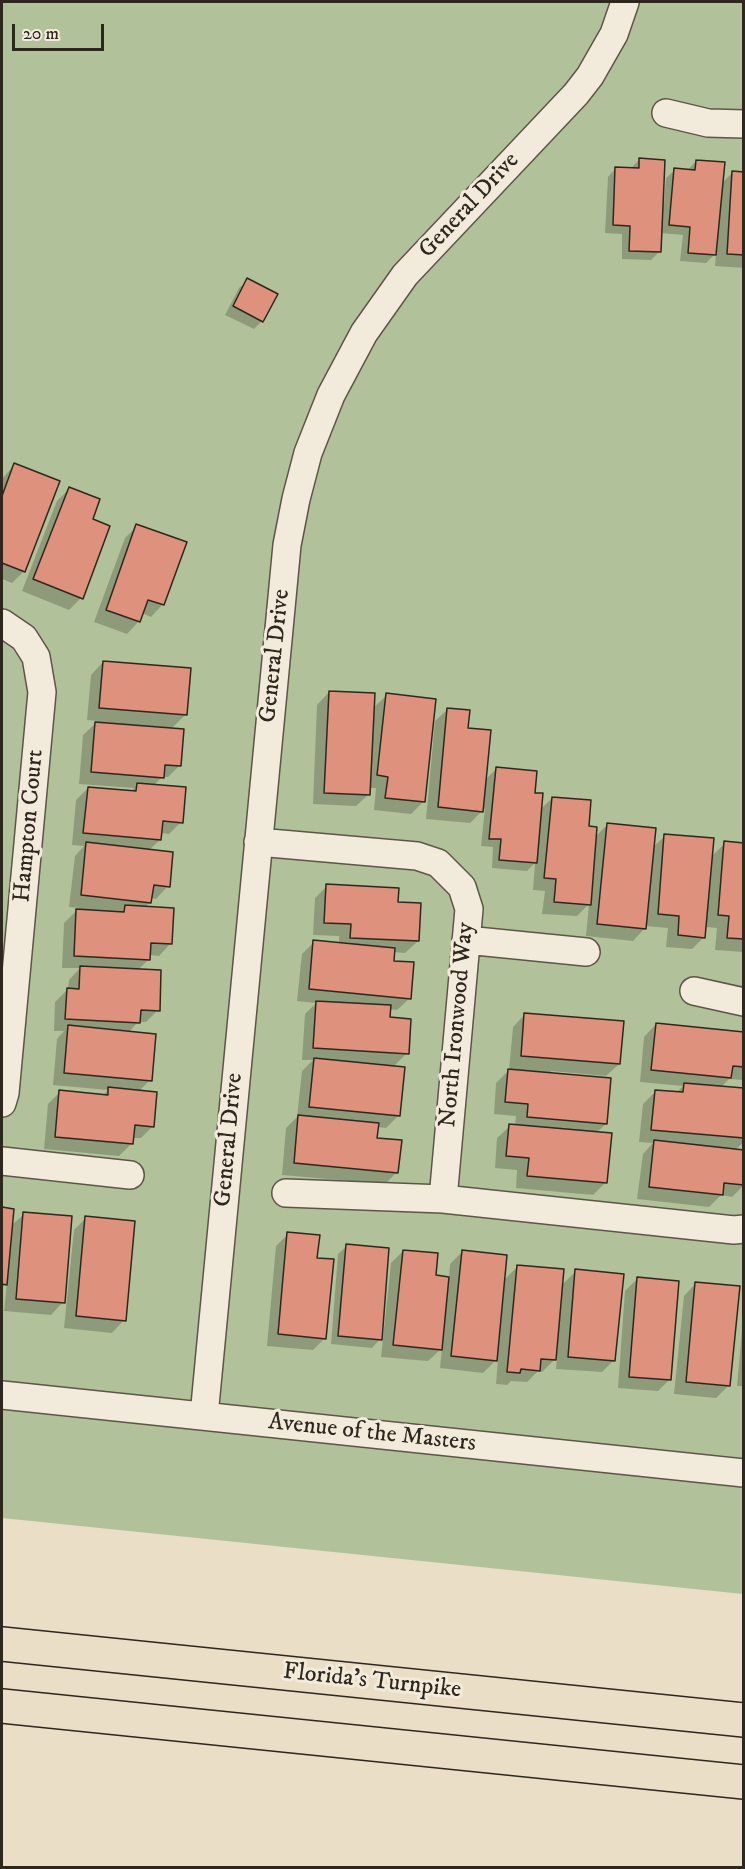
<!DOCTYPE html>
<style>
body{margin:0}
#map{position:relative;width:745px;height:1869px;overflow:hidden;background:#ebdec6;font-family:"IM FELL DW Pica",serif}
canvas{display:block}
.frame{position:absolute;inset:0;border:3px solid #2e271d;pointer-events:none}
.scale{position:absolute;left:12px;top:24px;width:92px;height:27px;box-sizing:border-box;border:3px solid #2e271d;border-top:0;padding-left:8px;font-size:18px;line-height:21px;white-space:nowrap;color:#2e271d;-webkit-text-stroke:4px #f2eada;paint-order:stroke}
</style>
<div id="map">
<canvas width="745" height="1869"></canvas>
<div class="frame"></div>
<div class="scale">20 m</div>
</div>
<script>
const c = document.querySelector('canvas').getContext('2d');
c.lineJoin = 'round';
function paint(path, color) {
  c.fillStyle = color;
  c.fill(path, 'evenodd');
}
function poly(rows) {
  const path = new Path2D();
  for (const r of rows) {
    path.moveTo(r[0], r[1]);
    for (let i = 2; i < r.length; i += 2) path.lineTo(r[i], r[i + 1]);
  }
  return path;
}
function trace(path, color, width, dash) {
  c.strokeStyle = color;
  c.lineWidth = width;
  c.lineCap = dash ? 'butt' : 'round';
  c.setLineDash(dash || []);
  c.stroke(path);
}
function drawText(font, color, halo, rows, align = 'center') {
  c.font = font + ' "IM FELL DW Pica",serif';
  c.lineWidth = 6;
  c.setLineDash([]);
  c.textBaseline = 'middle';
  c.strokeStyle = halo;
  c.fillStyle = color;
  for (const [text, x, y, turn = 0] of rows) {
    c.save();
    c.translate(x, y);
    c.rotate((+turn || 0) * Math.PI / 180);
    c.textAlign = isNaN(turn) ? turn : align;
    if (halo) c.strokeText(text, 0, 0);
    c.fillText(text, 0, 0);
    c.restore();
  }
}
paint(poly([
 [2,2,743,2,743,1594,2,1518]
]), '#b1c29a');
paint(poly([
 [639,160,661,204,664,204,666,178,675,170,688,170,696,161,721,184,732,173,742,173,744,171,744,268,715,266,716,253,706,263,680,261,683,235,660,233,659,252,651,260,622,259,622,234,605,233,608,177,616,168,630,169],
 [248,280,262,321,254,329,225,315,239,288],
 [14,465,24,571,12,583,2,579,2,479],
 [69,489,91,520,81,598,69,610,22,591,57,501],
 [137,526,163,604,151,617,142,613,139,621,127,634,94,622,125,538],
 [103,662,185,715,171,729,180,765,168,777,162,777,153,786,181,822,169,834,161,833,160,840,149,850,168,886,156,899,151,898,150,902,144,908,171,943,159,956,149,955,149,959,138,970,158,1010,146,1022,138,1022,128,1033,150,1080,139,1091,153,1126,141,1138,132,1138,132,1143,119,1156,44,1149,48,1104,60,1092,102,1096,108,1090,53,1085,57,1039,64,1031,54,1031,55,1002,68,989,69,980,80,968,62,968,64,923,79,908,69,907,75,856,84,846,72,845,76,800,88,788,130,792,134,788,79,784,83,735,98,721,87,720,91,675],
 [329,692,372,709,387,695,423,802,411,814,374,810,376,788,369,788,369,794,356,806,313,804,317,705],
 [448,709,467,729,485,780,496,769,533,794,540,810,552,798,587,827,595,837,608,824,652,848,665,836,711,857,725,843,744,845,744,952,715,950,717,928,705,927,704,937,692,949,666,947,668,928,645,926,645,928,633,941,586,936,589,904,577,916,542,914,545,891,533,890,535,863,527,871,492,868,493,847,481,846,485,808,470,823,426,819,435,721],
 [327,886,396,904,418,941,405,953,393,952,393,962,410,998,397,1010,389,1009,388,1019,407,1053,393,1067,398,1116,386,1128,377,1127,376,1140,397,1172,385,1184,282,1175,286,1128,297,1117,302,1071,313,1060,302,1060,305,1014,316,1003,297,1001,302,954,314,942,339,944,339,936,313,935,315,898],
 [525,1014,619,1064,606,1076,551,1071,551,1074,606,1124,596,1133,606,1182,593,1195,516,1188,517,1170,495,1168,497,1138,510,1126,515,1126,516,1116,494,1114,496,1083,509,1070,513,1027],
 [656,1024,744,1033,744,1080,729,1079,720,1088,744,1090,744,1142,735,1150,744,1151,744,1185,732,1197,721,1195,709,1207,637,1199,643,1154,653,1143,639,1142,643,1104,655,1092,676,1093,683,1086,640,1082,644,1037],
 [2,1209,12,1210,11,1226,24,1214,63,1302,51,1315,4,1311,7,1283,2,1288],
 [86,1218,124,1320,112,1333,64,1328,74,1230],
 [288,1234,316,1259,325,1338,313,1350,267,1346,276,1246],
 [347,1246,380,1339,372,1348,331,1344,338,1254],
 [403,1251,434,1277,449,1278,450,1264,462,1252,503,1281,518,1266,561,1286,576,1271,614,1360,602,1372,556,1369,557,1357,542,1372,538,1371,527,1382,511,1381,507,1385,496,1384,498,1358,483,1373,440,1368,442,1348,428,1361,381,1357,391,1263],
 [637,1279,670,1379,658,1391,618,1388,625,1291],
 [696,1283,729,1385,716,1398,674,1394,684,1296],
 [744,1308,744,1386,737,1386]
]), '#0003');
const building = poly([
 [639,158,665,160,661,252,629,251,630,226,613,225,615,167,639,168,639,158],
 [696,160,725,162,716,255,688,253,690,227,669,225,674,168,695,170,696,160],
 [732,171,744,172,744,255,727,254,732,171],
 [247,278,278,294,263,322,233,306,247,278],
 [14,463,60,481,25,572,2,563,2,496,14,463],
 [69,487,100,499,93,519,110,526,83,599,33,579,69,487],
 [136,524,187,542,164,605,148,600,140,622,106,610,136,524],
 [103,661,191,668,187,715,99,708,103,661],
 [329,691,375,693,370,795,324,793,329,691],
 [386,693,436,699,425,802,385,798,388,777,377,775,386,693],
 [447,708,470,710,468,728,491,730,483,812,438,807,447,708],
 [95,722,184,729,181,766,165,765,164,778,91,772,95,722],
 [496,767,537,771,535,793,543,793,537,863,499,860,501,839,489,839,496,767],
 [137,783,186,787,183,823,163,821,161,840,83,833,88,787,136,791,137,783],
 [552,797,591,800,589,826,597,827,591,905,554,902,556,879,544,878,552,797],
 [607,823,656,828,646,929,597,924,607,823],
 [664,834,714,838,705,938,678,935,679,916,658,914,664,834],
 [724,841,744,843,744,939,727,938,729,916,718,915,724,841],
 [86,842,173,852,170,887,154,885,151,903,81,895,86,842],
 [326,884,399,888,398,902,421,903,419,941,350,938,351,924,324,923,326,884],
 [125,905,174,908,172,944,151,943,150,960,74,956,76,909,124,912,125,905],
 [313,940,395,948,394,961,414,962,411,999,309,989,313,940],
 [80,966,161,970,160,1011,141,1010,140,1023,65,1019,67,988,79,989,80,966],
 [316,1001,391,1005,390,1017,411,1019,409,1054,313,1048,316,1001],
 [524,1013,624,1021,620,1064,521,1056,524,1013],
 [656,1023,744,1032,744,1067,733,1066,731,1078,651,1070,656,1023],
 [68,1025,156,1034,152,1081,64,1073,68,1025],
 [314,1058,405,1067,400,1116,309,1107,314,1058],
 [508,1069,611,1078,607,1124,527,1117,528,1104,505,1102,508,1069],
 [684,1083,744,1088,744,1138,651,1130,655,1090,683,1092,684,1083],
 [108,1087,157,1092,154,1127,135,1125,133,1144,55,1137,59,1090,108,1095,108,1087],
 [298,1115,379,1123,377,1138,402,1140,398,1173,294,1163,298,1115],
 [509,1124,612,1133,607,1183,527,1176,529,1158,506,1156,509,1124],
 [654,1140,744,1150,744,1185,724,1183,723,1195,649,1187,654,1140],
 [2,1207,14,1209,7,1285,2,1284,2,1207],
 [23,1212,72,1216,65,1303,16,1299,23,1212],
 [85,1216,135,1221,126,1321,76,1316,85,1216],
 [287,1232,320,1235,317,1258,334,1259,326,1339,278,1334,287,1232],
 [346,1244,389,1248,382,1340,338,1336,346,1244],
 [403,1250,438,1253,436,1275,449,1277,442,1350,393,1345,403,1250],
 [462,1250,507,1255,497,1361,451,1356,462,1250],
 [517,1265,564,1269,556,1360,541,1359,540,1371,521,1369,520,1373,507,1372,517,1265],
 [575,1269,624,1274,615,1361,568,1357,575,1269],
 [637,1277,679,1281,671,1380,629,1377,637,1277],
 [695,1282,740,1286,730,1386,686,1382,695,1282]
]);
paint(building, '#de917c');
trace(building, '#2e271d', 1.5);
const minor = poly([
 [666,113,708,123,744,124],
 [2,623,24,638,36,657,42,692,5,1093,2,1103],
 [258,842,417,856,438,863,462,887,469,909,443,1199],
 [466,940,586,952],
 [694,991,744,1002],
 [2,1161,130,1175],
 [286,1193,443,1199,734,1230,744,1229],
 [2,1395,744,1473],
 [204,1416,287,545,296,499,308,453,331,395,364,333,405,275,576,94,590,76,614,34,625,2]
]);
const motorway = poly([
 [2,1644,744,1720],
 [2,1706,744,1782]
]);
trace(minor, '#5d5547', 30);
trace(motorway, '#2e271d', 36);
trace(minor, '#f2eada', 27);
trace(motorway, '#ebdec6', 33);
drawText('24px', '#2e271d', '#f2eada', [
 ["General Drive",470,206,-47],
 ["General Drive",276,656,-84],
 ["Hampton Court",30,826,-85],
 ["North Ironwood Way",458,1025,-85],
 ["General Drive",230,1140,-85],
 ["Avenue of the Masters",372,1434,6],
 ["Florida's Turnpike",372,1682,6]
]);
</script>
